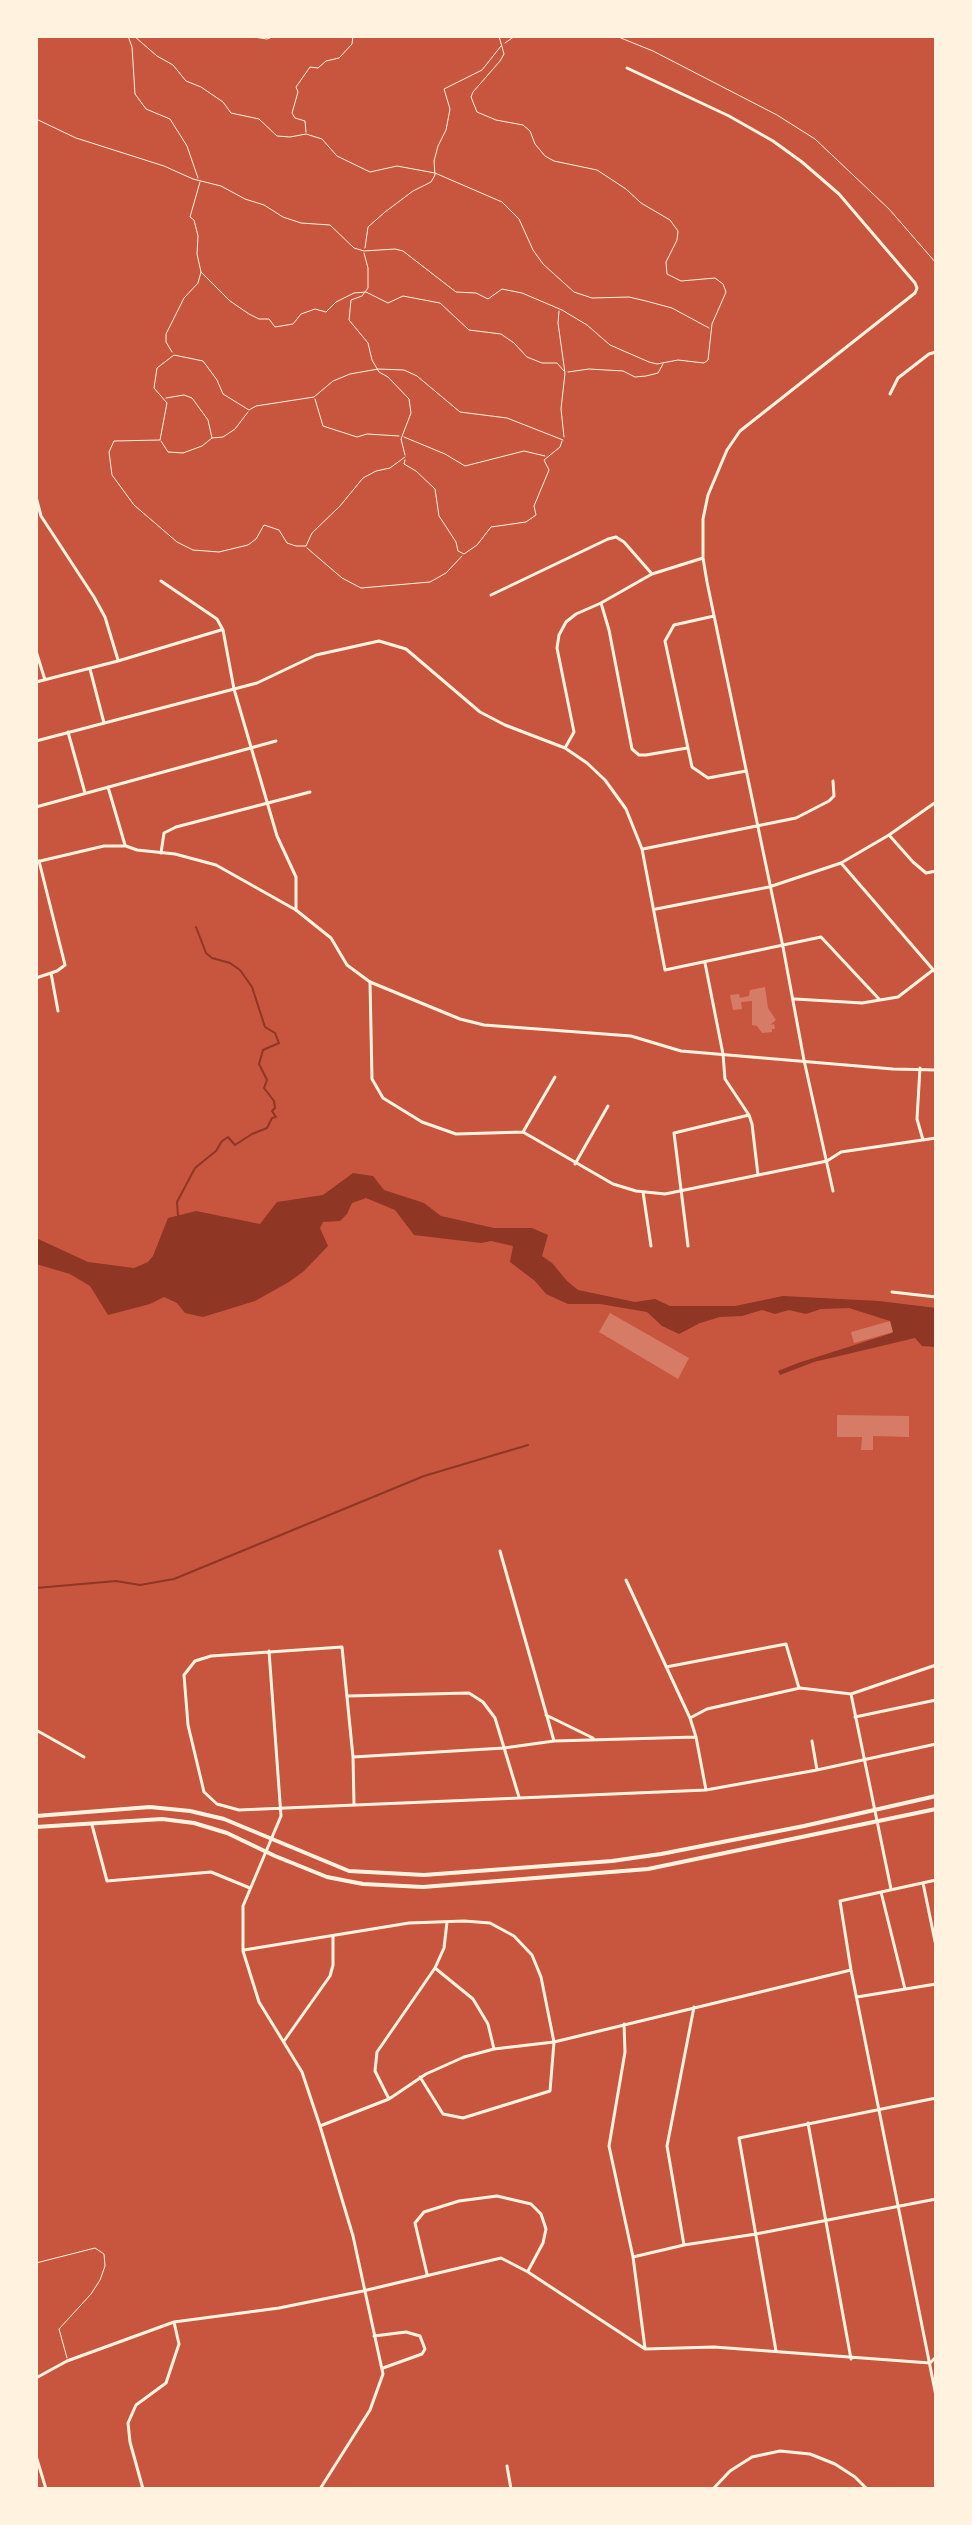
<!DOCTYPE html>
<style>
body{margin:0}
#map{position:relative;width:972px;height:2525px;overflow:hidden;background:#c8553d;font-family:Mulish,sans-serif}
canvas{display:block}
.frame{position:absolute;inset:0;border:38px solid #fff3e0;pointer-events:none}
</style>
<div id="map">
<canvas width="972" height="2525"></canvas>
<div class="frame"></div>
</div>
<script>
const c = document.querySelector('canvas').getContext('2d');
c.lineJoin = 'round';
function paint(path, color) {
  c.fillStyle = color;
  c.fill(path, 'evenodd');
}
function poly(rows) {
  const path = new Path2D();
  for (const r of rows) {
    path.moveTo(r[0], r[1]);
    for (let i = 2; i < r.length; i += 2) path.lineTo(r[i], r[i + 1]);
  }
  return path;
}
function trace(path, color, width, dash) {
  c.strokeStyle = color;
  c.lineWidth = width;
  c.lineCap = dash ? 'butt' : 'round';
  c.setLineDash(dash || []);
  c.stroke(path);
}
paint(poly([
 [353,1173,373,1176,384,1190,424,1203,441,1216,494,1228,532,1228,548,1235,542,1256,552,1263,567,1281,578,1290,635,1302,655,1299,670,1306,735,1306,783,1296,879,1301,936,1308,936,1347,922,1346,915,1338,814,1362,780,1375,778,1371,798,1363,892,1333,890,1321,849,1308,821,1309,806,1314,789,1310,775,1314,762,1310,742,1316,720,1317,700,1323,679,1334,662,1326,647,1312,600,1304,568,1304,546,1294,535,1281,510,1262,513,1246,491,1241,481,1243,414,1235,395,1210,366,1198,352,1203,347,1214,340,1221,323,1222,320,1228,328,1246,304,1271,289,1282,255,1301,203,1317,185,1313,177,1303,164,1297,150,1304,108,1315,90,1286,70,1274,36,1264,36,1238,88,1262,134,1268,148,1262,153,1256,168,1218,196,1211,260,1224,277,1202,323,1195]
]), '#8f3625');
trace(poly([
 [178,1216,177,1202,195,1168,216,1151,222,1141,228,1137,235,1145,252,1134,267,1128,272,1118,276,1117,272,1111,275,1108,274,1101,264,1088,267,1080,259,1064,263,1050,279,1043,275,1033,265,1027,252,987,240,970,230,963,212,958,206,953,196,927],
 [36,1588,116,1581,140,1585,174,1579,424,1476,528,1445]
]), '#8f3625', 2);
paint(poly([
 [765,987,768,1008,776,1020,770,1025,774,1024,775,1029,772,1029,772,1032,762,1033,757,1026,752,1025,752,1001,741,1002,742,1009,733,1010,730,995,739,994,740,998,749,996,750,990],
 [610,1313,689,1358,678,1379,599,1332],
 [890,1321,893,1332,854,1343,851,1332],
 [837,1415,909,1416,909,1437,873,1436,873,1450,861,1450,862,1437,837,1437]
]), '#d67c66');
trace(poly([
 [128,36,132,47,135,94,146,109,170,119,187,146,198,178],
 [134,36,157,56,173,65,186,81,201,87,223,102,231,113,259,119,277,136,290,137,306,134,322,139,337,156,370,172,397,166,435,173,502,202,519,219,533,250,543,264,574,292,592,298,629,297,646,301,672,308,709,328],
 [181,36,189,36],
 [247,36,267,39,275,36],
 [616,36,653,51,777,115,815,139,889,209,936,263],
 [505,43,515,36],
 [36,119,76,138,164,166,193,179,221,186,245,199,264,205,283,217,301,223,330,225,354,248,364,251,395,249,403,251,456,292,476,293,488,299,502,289,522,293,562,310,587,325,610,345,649,362,657,364,678,360,704,363,708,360,712,324,726,292,723,284,715,278,681,281,667,274,666,262,677,240,678,231,670,220,641,203,626,189,597,170,554,161,545,156,535,144,530,131,523,125,496,120,477,112,471,97,473,92,500,61,504,54,499,36],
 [306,132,305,121,295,118,292,113,298,92,296,87,310,67,318,68,326,61,339,58,352,44,353,36],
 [365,248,368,227,385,212,413,191,431,182,435,175,434,161,438,146,446,130,450,109,444,89,482,70,501,46],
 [364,253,368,268,368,288,362,296,351,300,349,320,368,343,372,360,379,372,388,377,409,399,411,413,401,439,405,455],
 [201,272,230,301,249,314,259,319,269,319,275,327,293,324,301,314,315,309,326,312,336,302,354,293,366,292,388,303,403,296,440,303,469,330,501,334,514,343,527,357,542,363,557,363,564,371],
 [559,311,558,323,565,373,561,409,564,437],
 [172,352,166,342,166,334,184,298,198,283,201,272,197,254,198,236,194,220,190,217,200,182],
 [568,372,589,369,623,371,635,377,646,376,658,373,663,364],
 [315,399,323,426,357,437,367,434,399,436],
 [404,437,445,454,465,466,524,451,545,456],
 [212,438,223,437,235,429,248,412],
 [161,441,168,452,183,453,202,446,212,438,208,420,192,398,184,395,166,398],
 [405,457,390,468,376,471,363,478,340,506,312,533,306,546,296,546,287,543,279,530,264,525,256,539,248,545,219,552,193,550,177,542,134,505,112,475,109,452,114,441,160,440,167,403,154,388,157,368,174,355,203,361,217,380,223,394,249,410,256,406,314,397,333,381,350,374,378,369,404,370,417,376,460,412,507,418,563,440],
 [405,460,404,464,416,471,435,489,439,516,456,542,458,551,464,554,477,545,491,527,526,522,536,515,534,506,549,470,544,460,560,447,562,441],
 [307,548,342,578,361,588,430,582,446,573,462,556]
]), '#fff3e0', 1);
trace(poly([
 [36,2263,95,2248,104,2254,105,2266,100,2280,91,2294,59,2329,67,2358]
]), '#fff3e0', 1);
trace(poly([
 [627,68,729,116,773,141,802,162,839,194,915,283,917,288,915,293,740,431,727,450,708,495,703,519,703,558,707,582,783,947,804,1060,833,1191],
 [890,394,898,378,929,354,936,352],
 [36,497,41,516,94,597,105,617,118,660],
 [161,581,217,619,223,630,234,689,277,836,296,877,296,910],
 [491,595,608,539,616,537,624,542,652,574],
 [601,603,609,630,632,749,639,755,646,755,687,748],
 [714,616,674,625,665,641,692,767,708,778,746,771],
 [36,651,45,680],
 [90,669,104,723],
 [36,682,118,661,221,630],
 [68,732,85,793],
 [36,741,257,683,316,655,379,641,406,649,480,712,505,725,565,748,587,763,605,780,626,809,642,849,665,970,821,937,879,999],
 [565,748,574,732,557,648,559,635,566,622,576,614,601,603,652,574,703,558],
 [108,787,125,845],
 [36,807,276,741],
 [889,835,913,862,926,873,936,871],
 [643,849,796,818,829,801,834,796,833,781],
 [161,853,164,833,176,827,310,792],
 [841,863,936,973],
 [656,909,769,887,841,863,889,835,936,802],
 [705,963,723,1054,725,1079,749,1115,752,1124,758,1175],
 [51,973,58,1011],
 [36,978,57,971,65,965,39,861],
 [370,982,372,1079,383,1098,422,1122,456,1134,523,1132,613,1184,636,1191,665,1194,827,1161,841,1152,936,1138],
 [795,999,862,1003,898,997,933,970],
 [920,1068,917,1119,923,1140],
 [523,1132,555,1077],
 [575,1164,608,1106],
 [643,1192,651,1246],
 [688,1246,674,1133,749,1115],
 [892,1292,936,1297],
 [500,1551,554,1741],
 [626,1580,690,1718,696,1737,706,1790],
 [269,1651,281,1816,243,1906,243,1951,259,2002,302,2072,320,2126,353,2236,383,2374,370,2410,320,2489],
 [666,1667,786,1644,799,1688],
 [851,1694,891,1889],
 [348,1696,469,1693,483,1702,495,1718,519,1797],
 [546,1715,593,1738],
 [855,1717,936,1700],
 [690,1718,707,1709,800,1688,851,1694,936,1665],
 [36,1730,84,1757],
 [812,1741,817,1770],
 [353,1757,504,1748,554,1741,696,1737],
 [354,1804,353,1757,342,1647,211,1656,195,1661,184,1675,188,1725,204,1792,217,1804,239,1810,706,1790,817,1770,936,1744],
 [92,1825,107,1881,211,1872,250,1888],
 [936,1880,840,1901,851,1970,936,2396],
 [923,1883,936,1946],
 [881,1892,905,1989],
 [244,1950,409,1923,464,1921,490,1923,514,1936,532,1955,541,1977,554,2042,550,2091,463,2118,443,2114,420,2077],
 [435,1968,473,1999,488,2024,494,2049],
 [857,1997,936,1984],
 [624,2024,625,2052,609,2146,633,2257,645,2348],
 [284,2041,330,1976,333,1965,333,1936],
 [389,2099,375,2071,377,2052,435,1968,444,1948,447,1922],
 [808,2123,851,2359],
 [320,2126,389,2099,426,2074,464,2057,494,2049,554,2042,851,1970],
 [684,2245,667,2146,694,2007],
 [633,2257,684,2245,756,2234,936,2199],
 [427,2274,415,2223,424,2212,459,2201,497,2196,531,2204,541,2214,546,2229,543,2243,528,2271],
 [374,2336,406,2332,420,2336,425,2349,422,2354,383,2368],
 [776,2351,739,2138,936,2098],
 [36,2378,67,2361,174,2322,279,2308,363,2291,501,2258,528,2272,645,2349,714,2347,930,2363,936,2357],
 [36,2456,46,2489],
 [507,2466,511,2489],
 [143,2489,130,2442,128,2423,136,2405,166,2383,179,2344,174,2322],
 [713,2489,730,2471,752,2457,780,2451,810,2454,835,2464,855,2477,867,2489]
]), '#fff3e0', 3);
trace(poly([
 [36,862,104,846,126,846,137,850,175,854,216,865,296,910,331,938,347,965,370,982,460,1019,484,1025,631,1036,681,1051,893,1069,936,1070]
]), '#fff3e0', 3);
trace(poly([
 [36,1816,150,1807,190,1811,224,1819,349,1871,424,1875,612,1861,661,1854,804,1826,936,1796],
 [36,1827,162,1819,194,1823,227,1833,275,1856,327,1877,363,1884,423,1887,648,1869,936,1809]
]), '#fff3e0', 4);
</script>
